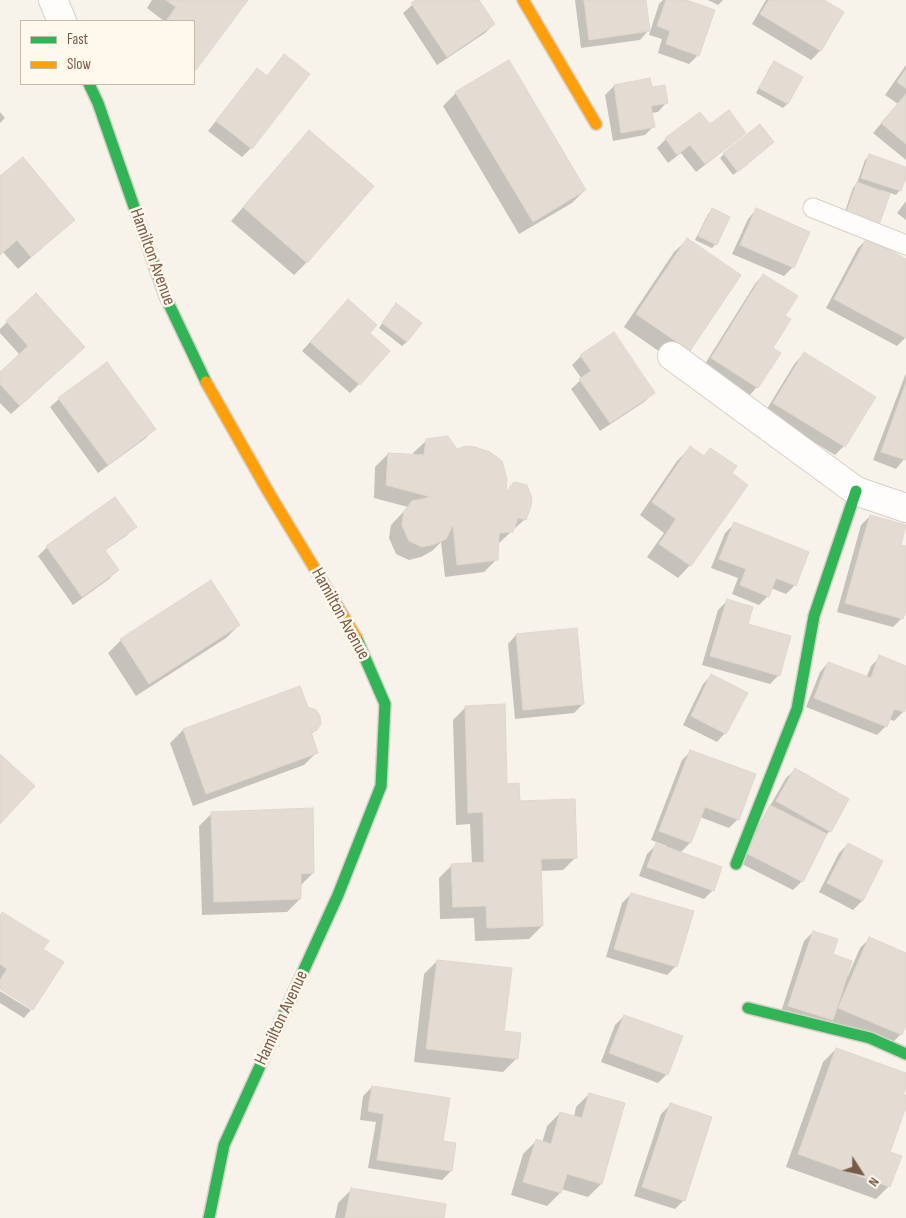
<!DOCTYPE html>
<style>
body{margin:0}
#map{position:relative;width:906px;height:1218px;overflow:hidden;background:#f7f3ea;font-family:"Sofia Sans Condensed",sans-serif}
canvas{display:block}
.legend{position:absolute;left:20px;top:20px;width:175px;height:65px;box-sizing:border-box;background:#fff8ec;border:1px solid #c9b9aa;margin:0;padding:6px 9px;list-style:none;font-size:15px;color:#775b48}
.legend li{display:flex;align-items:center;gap:10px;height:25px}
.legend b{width:25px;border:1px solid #c9b9aa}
.north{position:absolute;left:836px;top:1148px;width:50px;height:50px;-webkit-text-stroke:4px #fff8ec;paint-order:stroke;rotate:125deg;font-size:14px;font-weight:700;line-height:20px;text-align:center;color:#775b48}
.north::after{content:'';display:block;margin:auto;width:18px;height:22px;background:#775b48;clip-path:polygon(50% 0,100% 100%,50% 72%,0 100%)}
</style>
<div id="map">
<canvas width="906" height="1218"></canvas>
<ul class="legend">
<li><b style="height:6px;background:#30b455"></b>Fast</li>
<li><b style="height:6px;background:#ff9f0a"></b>Slow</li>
</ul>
<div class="north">N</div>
</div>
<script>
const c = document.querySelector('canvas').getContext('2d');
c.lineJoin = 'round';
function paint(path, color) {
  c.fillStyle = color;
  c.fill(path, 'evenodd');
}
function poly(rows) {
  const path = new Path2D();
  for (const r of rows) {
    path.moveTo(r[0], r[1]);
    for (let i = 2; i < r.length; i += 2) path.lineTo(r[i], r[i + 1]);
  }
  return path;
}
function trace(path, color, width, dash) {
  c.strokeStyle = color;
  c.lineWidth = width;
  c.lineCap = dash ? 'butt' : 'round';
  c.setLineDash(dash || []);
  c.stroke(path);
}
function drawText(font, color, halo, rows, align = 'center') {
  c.font = font + ' "Sofia Sans Condensed",sans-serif';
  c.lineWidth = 5;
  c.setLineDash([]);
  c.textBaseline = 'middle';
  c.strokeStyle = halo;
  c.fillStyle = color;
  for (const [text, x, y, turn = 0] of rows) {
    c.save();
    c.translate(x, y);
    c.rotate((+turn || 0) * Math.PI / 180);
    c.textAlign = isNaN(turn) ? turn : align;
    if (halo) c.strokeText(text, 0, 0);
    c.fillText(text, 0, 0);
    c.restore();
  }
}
paint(poly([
 [152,0,246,0,194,70,194,21,164,21,147,8],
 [418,0,478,0,494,24,485,33,437,65,403,13],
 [575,0,644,0,648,31,640,40,581,48],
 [663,0,682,0,698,55,689,64,658,53,662,39,649,35,659,4],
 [708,0,723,0,718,5],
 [766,0,821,0,843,13,820,51,811,60,752,24],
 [284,56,251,148,242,157,208,131,249,79,266,77],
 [774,63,787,104,783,108,756,93,770,67],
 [906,65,906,160,873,133,898,104,885,95],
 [649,80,651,89,666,103,658,112,651,113,654,126,645,135,613,141,605,95,614,86],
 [456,93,585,190,572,203,519,234,443,106],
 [0,112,5,118,0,123],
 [700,114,709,126,745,133,736,141,696,172,681,153,668,163,657,148,666,139],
 [309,132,307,262,294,275,231,221],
 [768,146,733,175,720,158,724,154],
 [870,156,906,168,906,173,900,190,896,195,881,190,880,192,842,220,853,188,857,183,865,160],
 [0,178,74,220,18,269,3,252,0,255],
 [906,201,906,220,897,213],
 [713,210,716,244,712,248,695,240,708,214],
 [756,210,793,267,784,276,732,254,748,219],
 [867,239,906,261,906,337,897,346,826,308,858,248],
 [687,240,689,350,676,363,624,327,674,252],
 [763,275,784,316,757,387,749,396,703,367,755,284],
 [392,309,407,342,402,346,379,328],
 [339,310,368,333,359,384,350,393,302,351],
 [7,322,74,356,11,414,0,403,0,374,20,355,0,333,0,329],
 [804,354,844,446,835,455,765,412,795,363],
 [581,356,653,393,644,402,600,431,571,389,582,379,572,365],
 [906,373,906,457,896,469,873,460],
 [59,399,154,429,146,438,98,473,50,407],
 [427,440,456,450,504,494,515,483,525,519,498,544,497,559,484,572,445,577,441,542,432,551,421,557,409,560,396,554,389,538,391,525,408,507,374,498,375,467,388,454,413,456,413,453],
 [690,448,703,457,710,450,730,474,690,565,678,578,647,557,664,533,640,515,677,461],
 [870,516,899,546,906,547,906,605,902,618,893,627,837,612,861,525],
 [734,524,795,585,786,594,771,588,768,596,759,605,732,594,738,578,711,568,725,533],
 [135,527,126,536,104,551,117,570,109,579,73,605,38,556,47,547],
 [727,601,747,624,778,676,770,684,702,665,718,610],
 [239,625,226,638,136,696,108,653,121,640],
 [516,635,583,704,574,713,515,719,508,644],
 [880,657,906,667,906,703,903,712,894,721,888,719,886,726,877,735,806,707,820,672,828,663,866,678,871,666],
 [712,675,725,733,717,742,683,725,703,684],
 [466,707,506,785,519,802,576,857,563,870,540,871,542,926,529,939,475,941,474,918,440,919,439,878,452,865,472,864,470,824,456,825,453,720],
 [183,730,315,730,311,735,317,752,304,765,193,806,170,743],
 [691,751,738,819,729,828,700,817,690,843,680,853,713,890,704,899,639,876,647,854,656,845,666,848,667,846,651,840,682,760],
 [795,770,830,831,826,835,802,881,793,890,738,862,786,778],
 [212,813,313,873,300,886,300,899,287,912,202,915,199,826],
 [848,844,882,861,862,901,853,910,819,892,839,853],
 [631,894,676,966,667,975,606,957,622,903],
 [0,916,42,950,62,962,32,1010,32,1008,0,988],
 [813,932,848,976,860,948,869,939,906,954,906,1022,901,1034,892,1043,780,1015,804,941],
 [437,961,502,1032,519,1034,516,1059,503,1072,414,1062,424,974],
 [0,991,31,1010,24,1018,0,1003],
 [624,1016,667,1074,658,1083,601,1062,615,1025],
 [836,1049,906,1074,906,1083,902,1095,906,1097,906,1103,888,1152,889,1186,876,1199,786,1167,823,1062],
 [372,1087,442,1142,451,1171,442,1180,368,1168,376,1122,360,1120,363,1096],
 [589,1094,623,1104,601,1184,588,1197,561,1189,560,1193,547,1206,511,1195,523,1154,536,1141,542,1143,547,1126,560,1113,574,1117,576,1107],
 [670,1105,684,1200,675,1209,634,1196,661,1114],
 [351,1190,443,1218,335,1218,338,1203]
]), '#0003');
const building = poly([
 [166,0,248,0,196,70,194,68,194,21,166,21,176,7,166,0],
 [416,0,479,0,495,24,447,57,411,3,416,0],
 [584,0,646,0,650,31,589,40,584,0],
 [666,0,686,0,715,10,699,56,666,44,670,31,657,26,666,0],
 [769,0,824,0,844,12,821,51,760,14,769,0],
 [284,54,310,74,252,149,216,121,257,68,267,76,284,54],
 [509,60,586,190,533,222,455,92,509,60],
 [774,61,803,77,788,104,759,88,774,61],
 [906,69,906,88,897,82,906,69],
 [650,78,652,87,665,85,668,103,651,106,655,127,621,133,614,85,650,78],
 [906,94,906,144,881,123,906,94],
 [729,110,746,133,705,164,690,145,677,155,665,138,700,112,710,124,729,110],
 [760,124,774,142,738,172,723,153,760,124],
 [309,130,374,186,307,263,243,207,309,130],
 [869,154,906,167,906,177,901,191,861,178,869,154],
 [23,157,75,220,31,257,17,240,0,255,0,176,23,157],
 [857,182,890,194,878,228,845,216,857,182],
 [712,208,730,217,717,245,698,236,712,208],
 [756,208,810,232,794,268,740,245,756,208],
 [687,238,741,275,690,351,636,314,687,238],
 [867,238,906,259,906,338,834,299,867,238],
 [763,274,798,296,785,316,791,319,773,348,781,353,758,388,711,358,763,274],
 [36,293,85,347,20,406,0,384,0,372,28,346,6,321,36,293],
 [348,299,377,325,370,333,390,351,360,385,310,342,348,299],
 [396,303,422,323,407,342,382,323,396,303],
 [614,332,655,393,610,423,579,379,591,371,580,355,614,332],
 [804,352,876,397,845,447,773,403,804,352],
 [107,362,156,429,108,465,58,398,107,362],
 [906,383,906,460,881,452,906,383],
 [448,436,457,449,466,446,475,447,490,452,502,461,507,479,506,492,514,482,527,485,532,498,531,506,526,520,518,518,513,532,499,533,498,560,457,565,453,525,446,539,435,544,422,547,409,541,402,525,404,511,412,501,431,497,386,485,388,453,424,455,426,439,448,436],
 [690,446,704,456,710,448,737,466,732,473,748,485,691,566,659,544,676,519,652,502,690,446],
 [115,497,137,527,105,550,119,570,82,597,46,546,115,497],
 [870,515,906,525,901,545,906,546,906,610,903,619,845,603,870,515],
 [734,522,809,552,796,586,776,578,769,597,740,585,746,569,719,559,734,522],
 [211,580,240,625,149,684,120,639,211,580],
 [727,599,753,607,748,624,791,636,780,676,710,656,727,599],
 [577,628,584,704,523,710,516,634,577,628],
 [879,655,906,666,906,706,904,712,894,709,887,727,814,698,828,662,871,678,879,655],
 [711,674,748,693,726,734,691,716,711,674],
 [300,686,308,707,316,710,320,716,321,724,316,731,311,732,318,753,206,794,183,729,300,686],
 [505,704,507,784,519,783,520,801,575,799,577,858,541,859,543,926,487,928,486,906,453,907,451,864,484,862,483,812,468,813,465,706,505,704],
 [690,750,756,774,739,820,705,807,691,843,659,831,690,750],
 [1,755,35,786,0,824,0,756,1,755],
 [795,768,849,799,831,832,776,801,795,768],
 [770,805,827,834,803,882,746,853,770,805],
 [313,808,314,873,301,874,301,899,214,902,211,812,313,808],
 [656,843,722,867,714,891,647,867,656,843],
 [848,843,883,861,863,901,827,883,848,843],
 [631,893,694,911,677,967,614,949,631,893],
 [2,912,49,941,43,949,64,962,33,1010,0,989,0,980,7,969,0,964,0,916,2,912],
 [813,931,838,939,833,954,852,961,833,1020,788,1006,813,931],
 [869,937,906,953,906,1025,902,1035,838,1008,869,937],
 [437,960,512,968,504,1031,521,1033,518,1059,426,1049,437,960],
 [624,1015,683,1036,668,1075,609,1053,624,1015],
 [836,1048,906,1073,906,1087,903,1095,906,1095,906,1107,890,1152,902,1156,890,1187,798,1154,836,1048],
 [372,1086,450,1098,443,1141,456,1143,452,1171,377,1160,384,1114,368,1111,372,1086],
 [589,1093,625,1103,602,1184,567,1174,561,1193,523,1182,536,1139,551,1144,560,1112,582,1118,589,1093],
 [670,1103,712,1117,685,1201,642,1187,670,1103],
 [351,1188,446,1204,444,1218,345,1218,351,1188]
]);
paint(building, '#e4dbd2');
trace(building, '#e0d6cc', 1);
const lane = poly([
 [813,208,906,245]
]);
const street = poly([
 [53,0,62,21],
 [672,356,856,491,906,508]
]);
const fast = poly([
 [89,84,98,103,165,296,206,382],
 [736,864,797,709,814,616,856,491],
 [748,1008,870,1038,906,1054],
 [209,1218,224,1145,338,895,381,786,385,704,356,637]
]);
const slow = poly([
 [523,0,596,124],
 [206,382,269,493,356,637]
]);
trace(lane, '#d6d0c8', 21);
trace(street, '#d6d0c8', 30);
trace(fast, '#d7cfc6', 14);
trace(slow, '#d7cfc6', 14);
trace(lane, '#fefdfc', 19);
trace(street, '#fefdfc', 28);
trace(fast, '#30b455', 11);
trace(slow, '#ff9f0a', 11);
drawText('18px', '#775b48', '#fff8ec', [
 ["Hamilton Avenue",152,257,70],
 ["Hamilton Avenue",340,614,61],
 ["Hamilton Avenue",282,1018,-65]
]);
</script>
